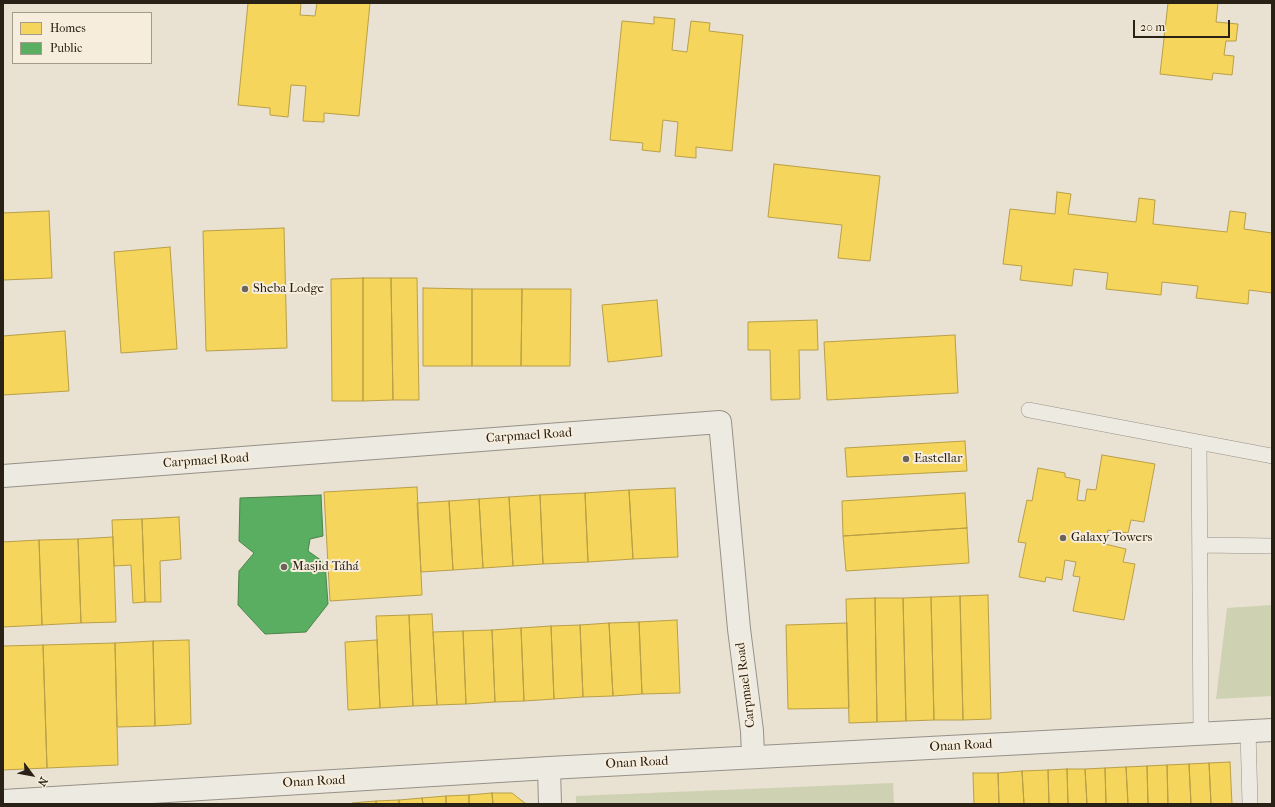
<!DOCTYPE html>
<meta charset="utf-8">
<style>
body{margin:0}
#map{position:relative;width:1275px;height:807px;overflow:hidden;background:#e9e1d2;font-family:"IM FELL French Canon",serif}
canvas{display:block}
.frame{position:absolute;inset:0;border:4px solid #292016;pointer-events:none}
.legend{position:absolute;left:12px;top:12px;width:140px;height:52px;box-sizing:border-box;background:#f7eddc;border:1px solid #a59b8d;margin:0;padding:5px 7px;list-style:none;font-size:12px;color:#292016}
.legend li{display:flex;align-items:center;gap:8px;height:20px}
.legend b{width:20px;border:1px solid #a59b8d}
.north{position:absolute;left:12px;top:755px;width:40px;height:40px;-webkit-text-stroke:3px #f7eddc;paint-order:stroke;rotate:122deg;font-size:11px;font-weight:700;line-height:16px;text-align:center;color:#292016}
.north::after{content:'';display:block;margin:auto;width:14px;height:18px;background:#292016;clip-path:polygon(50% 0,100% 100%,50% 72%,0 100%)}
.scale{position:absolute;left:1133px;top:20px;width:97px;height:18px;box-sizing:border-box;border:2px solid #292016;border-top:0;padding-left:5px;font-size:12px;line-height:14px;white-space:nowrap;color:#292016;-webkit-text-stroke:3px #f7eddc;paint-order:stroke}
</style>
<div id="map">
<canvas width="1275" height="807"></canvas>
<div class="frame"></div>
<ul class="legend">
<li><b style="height:11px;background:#f6d55c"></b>Homes</li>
<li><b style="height:11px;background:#5aae61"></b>Public</li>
</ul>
<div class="north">N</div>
<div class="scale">20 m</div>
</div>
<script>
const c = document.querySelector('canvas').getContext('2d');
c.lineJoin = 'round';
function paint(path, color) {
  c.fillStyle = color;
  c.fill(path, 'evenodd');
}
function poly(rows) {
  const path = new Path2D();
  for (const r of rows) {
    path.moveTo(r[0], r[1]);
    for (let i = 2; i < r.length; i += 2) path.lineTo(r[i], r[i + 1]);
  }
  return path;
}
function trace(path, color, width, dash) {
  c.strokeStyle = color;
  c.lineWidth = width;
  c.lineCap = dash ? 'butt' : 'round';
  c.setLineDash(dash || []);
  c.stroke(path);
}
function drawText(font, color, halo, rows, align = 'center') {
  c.font = font + ' "IM FELL French Canon",serif';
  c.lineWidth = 4;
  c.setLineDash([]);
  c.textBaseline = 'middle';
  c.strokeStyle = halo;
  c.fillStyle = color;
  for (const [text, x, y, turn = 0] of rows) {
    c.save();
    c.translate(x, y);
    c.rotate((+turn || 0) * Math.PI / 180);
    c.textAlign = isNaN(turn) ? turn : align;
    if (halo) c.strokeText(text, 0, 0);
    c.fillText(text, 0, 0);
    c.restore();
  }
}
paint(poly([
 [1272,605,1272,696,1216,699,1227,608],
 [893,783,894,804,576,804,576,796]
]), '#ced2b2');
const homes = poly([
 [248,3,301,3,300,15,315,16,317,3,370,3,359,116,324,113,324,122,303,121,306,86,291,85,288,117,270,115,270,108,238,105,248,3],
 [1168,3,1218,3,1216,22,1238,24,1236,41,1226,41,1224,55,1234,56,1232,75,1213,73,1212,80,1160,74,1168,3],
 [654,17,675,19,672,50,687,52,691,21,710,23,709,31,743,35,732,151,696,147,696,158,675,156,678,122,663,120,660,152,642,150,643,143,610,140,622,21,654,24,654,17],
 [774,164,880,176,870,261,838,258,842,225,768,217,774,164],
 [1057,192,1071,194,1068,214,1136,222,1139,198,1155,200,1153,224,1227,232,1230,211,1246,213,1244,229,1272,233,1272,293,1249,290,1248,304,1196,298,1198,286,1162,282,1161,295,1106,289,1108,273,1074,269,1072,286,1020,280,1022,266,1003,264,1010,209,1055,214,1057,192],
 [49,211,52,278,3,280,3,213,49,211],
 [284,228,287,348,206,351,203,231,284,228],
 [170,247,177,349,121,353,114,252,170,247],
 [363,278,363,401,332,401,331,279,363,278],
 [363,278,391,278,393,400,363,401,363,278],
 [391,278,417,278,419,400,393,400,391,278],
 [423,288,472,289,472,366,423,366,423,288],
 [472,289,522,289,521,366,472,366,472,289],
 [522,289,571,289,570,366,521,366,522,289],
 [657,300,662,356,608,362,602,305,657,300],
 [817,320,818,350,799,350,800,399,771,400,770,350,748,350,748,322,817,320],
 [65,331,69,391,3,395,3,336,65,331],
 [955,335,958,393,827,400,824,342,955,335],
 [965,441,967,471,847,477,845,448,965,441],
 [1102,455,1155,464,1144,522,1131,520,1128,533,1108,530,1105,544,1126,549,1123,562,1135,564,1124,620,1073,611,1080,577,1073,576,1076,562,1065,560,1062,580,1046,577,1045,582,1019,577,1026,543,1018,542,1027,500,1032,501,1038,468,1065,473,1065,477,1080,480,1077,500,1085,501,1087,489,1096,490,1102,455],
 [417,487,422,595,330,601,324,492,417,487],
 [675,488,678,557,633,559,629,490,675,488],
 [629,490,633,559,588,562,585,493,629,490],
 [585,493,588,562,543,564,540,495,585,493],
 [965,493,967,528,843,536,842,501,965,493],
 [540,495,543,564,513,566,509,497,540,495],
 [509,497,513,566,483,568,479,499,509,497],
 [479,499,483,568,453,570,449,501,479,499],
 [449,501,453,570,421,572,417,503,449,501],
 [179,517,181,559,160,561,161,602,145,602,142,519,179,517],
 [142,519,145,602,133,603,131,565,114,566,112,520,142,519],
 [967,528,969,563,846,571,843,536,967,528],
 [113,537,116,622,81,623,78,539,113,537],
 [78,539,81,623,42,625,39,540,78,539],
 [39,540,42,625,3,627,3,542,39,540],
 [988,595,991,719,963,720,960,596,988,595],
 [960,596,963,720,934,720,931,597,960,596],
 [931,597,934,720,906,721,903,598,931,597],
 [875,598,903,598,906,721,877,722,875,598],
 [875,598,877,722,849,723,846,599,875,598],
 [432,614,437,705,413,706,409,615,432,614],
 [409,615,413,706,380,708,376,616,409,615],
 [677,620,680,693,642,694,639,622,677,620],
 [639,622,642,694,613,696,609,623,639,622],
 [609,623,613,696,583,697,580,625,609,623],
 [847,623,849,708,788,709,786,625,847,623],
 [580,625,583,697,554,699,551,626,580,625],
 [551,626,554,699,524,701,521,628,551,626],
 [521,628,524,701,495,702,492,630,521,628],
 [492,630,495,702,466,704,463,631,492,630],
 [463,631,466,704,437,705,433,632,463,631],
 [189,640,191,724,155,726,153,641,189,640],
 [377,640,380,708,348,710,345,642,377,640],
 [153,641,155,726,117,727,115,643,153,641],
 [115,643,118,765,47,768,43,645,115,643],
 [43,645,47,768,3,770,3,646,43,645],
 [1230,762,1232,804,1211,804,1209,763,1230,762],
 [1209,763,1211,804,1191,804,1189,764,1209,763],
 [1189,764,1191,804,1168,804,1167,765,1189,764],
 [1167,765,1168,804,1148,804,1147,766,1167,765],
 [1147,766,1148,804,1128,804,1126,767,1147,766],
 [1126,767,1128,804,1106,804,1105,768,1126,767],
 [1105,768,1106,804,1087,804,1085,769,1105,768],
 [1067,769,1085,769,1087,804,1068,804,1067,769],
 [1067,769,1068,804,1049,804,1048,770,1067,769],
 [1048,770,1049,804,1024,804,1022,771,1048,770],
 [1022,771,1024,804,999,804,998,773,1022,771],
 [973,773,998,773,999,804,974,804,973,773],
 [492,793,493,804,469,804,469,795,492,793],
 [492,793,512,793,526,804,493,804,492,793],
 [469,795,469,804,446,804,446,796,469,795],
 [446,796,446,804,423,804,422,798,446,796],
 [422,798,423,804,399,804,399,800,422,798],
 [399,800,399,804,376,804,376,801,399,800],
 [376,801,376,804,352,804,352,803,376,801]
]);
paint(homes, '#f6d55c');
trace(homes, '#b89f47', 1);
const public = poly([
 [321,495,323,536,310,539,308,551,325,563,328,604,306,632,265,634,238,605,239,571,254,553,239,541,240,498,321,495]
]);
paint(public, '#5aae61');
trace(public, '#4b834a', 1);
const lane = poly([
 [1029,410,1272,456],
 [1199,443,1201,734],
 [1200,545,1272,546],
 [1248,731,1250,804]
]);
const street = poly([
 [3,476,720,422,739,629,752,731,753,756],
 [549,768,550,804],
 [3,801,549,768,1272,730]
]);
trace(lane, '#969188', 16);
trace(street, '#969188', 24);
trace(lane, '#edeae2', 15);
trace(street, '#edeae2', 22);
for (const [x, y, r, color] of [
 [245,289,4,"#6c6458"],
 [906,459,4,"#6c6458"],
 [1063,538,4,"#6c6458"],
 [284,567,4,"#6c6458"]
]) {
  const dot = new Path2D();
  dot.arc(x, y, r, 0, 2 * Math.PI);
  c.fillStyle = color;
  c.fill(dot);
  trace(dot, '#f7eddc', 1.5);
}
drawText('13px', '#292016', '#f7eddc', [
 ["Sheba Lodge",253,289],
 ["Eastellar",914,459],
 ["Galaxy Towers",1071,538],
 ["Masjid Táhá",292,567]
], 'left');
drawText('13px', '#292016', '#f7eddc', [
 ["Carpmael Road",529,436,-4],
 ["Carpmael Road",206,461,-4],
 ["Carpmael Road",746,685,-97],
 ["Onan Road",961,746,-3],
 ["Onan Road",637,763,-3],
 ["Onan Road",314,782,-3]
]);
</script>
